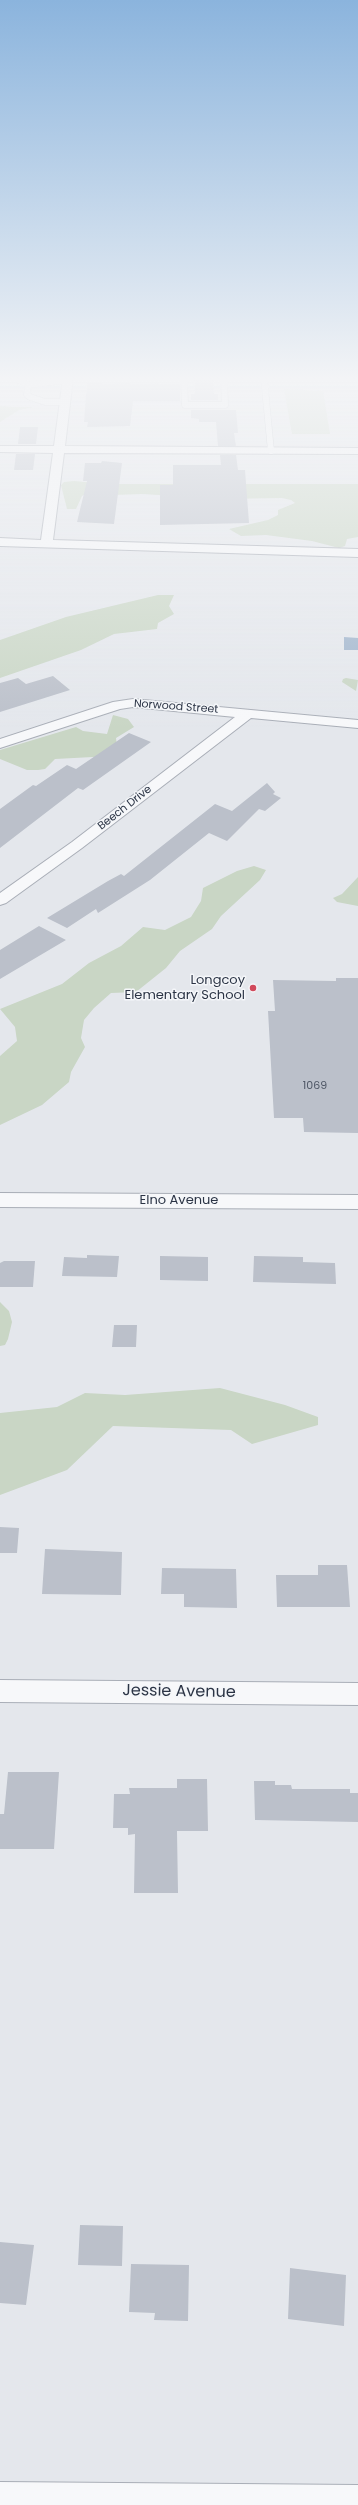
<!DOCTYPE html>
<style>
body{margin:0}
canvas{display:block;background:#e4e7ec}
</style>
<canvas width="358" height="2505"></canvas>
<script>
const c = document.querySelector('canvas').getContext('2d');
c.lineJoin = 'round';
function paint(path, color) {
  c.fillStyle = color;
  c.fill(path, 'evenodd');
}
function poly(rows) {
  const path = new Path2D();
  for (const r of rows) {
    path.moveTo(r[0], r[1]);
    for (let i = 2; i < r.length; i += 2) path.lineTo(r[i], r[i + 1]);
  }
  return path;
}
function trace(path, color, width, dash) {
  c.strokeStyle = color;
  c.lineWidth = width;
  c.lineCap = dash ? 'butt' : 'round';
  c.setLineDash(dash || []);
  c.stroke(path);
}
function drawText(font, color, halo, rows, align = 'center') {
  c.font = font + ' Poppins,sans-serif';
  c.lineWidth = 3;
  c.setLineDash([]);
  c.textBaseline = 'middle';
  c.strokeStyle = halo;
  c.fillStyle = color;
  for (const [text, x, y, turn = 0] of rows) {
    c.save();
    c.translate(x, y);
    c.rotate((+turn || 0) * Math.PI / 180);
    c.textAlign = isNaN(turn) ? turn : align;
    if (halo) c.strokeText(text, 0, 0);
    c.fillText(text, 0, 0);
    c.restore();
  }
}
paint(poly([
 [284,389,323,391,330,434,292,434],
 [0,406,12,407,34,407,19,410,0,422],
 [74,481,107,484,358,484,358,537,347,539,345,546,339,548,312,541,266,535,241,536,229,529,268,520,278,515,278,510,295,503,291,500,282,498,221,499,143,494,112,495,89,491,82,496,76,509,67,509,61,485,64,482],
 [158,595,174,595,169,606,174,614,158,623,157,629,114,634,81,650,0,678,0,640,66,617],
 [346,678,358,680,356,691,342,682,343,679],
 [113,715,128,719,134,727,116,738,117,747,104,761,93,757,55,759,45,769,38,770,27,770,0,759,0,750,76,727,83,731,107,734],
 [254,866,266,870,260,880,221,916,212,929,180,951,166,968,136,992,111,993,94,1008,84,1020,81,1038,85,1047,71,1072,69,1082,42,1105,0,1125,0,1056,17,1041,15,1027,0,1009,62,984,89,963,121,946,143,927,165,930,191,917,201,901,203,888,237,871],
 [358,877,358,906,337,902,333,898,342,894],
 [0,1302,9,1311,12,1322,8,1339,5,1345,0,1346],
 [220,1388,285,1405,318,1417,318,1425,252,1444,231,1430,113,1426,67,1470,0,1495,0,1413,57,1407,85,1393,125,1395]
]), '#c9d6c5');
paint(poly([
 [344,637,358,638,358,650,344,650]
]), '#9fb4cc');
paint(poly([
 [194,378,213,378,214,394,218,394,218,400,191,400,191,394,195,394],
 [87,383,180,384,180,401,133,401,130,426,87,427,88,422,84,422],
 [191,410,236,410,238,433,234,433,236,446,218,446,216,422,199,422,199,419,191,418],
 [20,427,38,427,36,444,18,444],
 [16,454,35,454,33,470,14,470],
 [220,455,236,455,238,470,245,470,249,523,160,525,160,485,173,485,173,465,221,465],
 [102,461,122,463,114,524,77,522,87,481,83,481,85,463,101,463],
 [53,676,70,690,0,712,0,683,18,678,26,684],
 [129,733,151,742,83,790,78,788,0,848,0,809,33,785,36,786,67,765,76,769],
 [267,783,275,792,273,794,281,798,265,811,259,809,227,841,209,833,150,880,98,913,96,909,67,928,47,918,108,881,121,874,124,876,215,804,232,811],
 [39,926,66,940,0,979,0,950],
 [336,978,358,978,358,1133,304,1132,303,1118,274,1118,268,1011,275,1011,273,980,336,981],
 [87,1255,119,1256,117,1277,62,1276,64,1257,87,1258],
 [160,1256,208,1257,208,1281,160,1280],
 [254,1256,303,1257,303,1262,335,1263,336,1284,253,1282],
 [4,1261,35,1261,33,1287,0,1287,0,1263],
 [114,1325,137,1325,136,1347,112,1347],
 [0,1527,19,1528,17,1553,0,1553],
 [45,1549,122,1552,121,1595,42,1594],
 [318,1565,347,1565,350,1607,277,1607,276,1575,318,1575],
 [162,1568,236,1569,237,1608,184,1607,184,1594,161,1594],
 [8,1772,59,1772,54,1849,0,1849,0,1814,4,1814],
 [177,1779,207,1779,208,1831,177,1831,178,1893,134,1893,135,1834,128,1835,128,1828,113,1828,114,1794,130,1794,129,1788,177,1788],
 [254,1781,275,1781,275,1785,291,1785,292,1789,350,1789,350,1793,358,1793,358,1822,255,1820],
 [80,2225,123,2226,122,2266,78,2265],
 [0,2242,34,2245,26,2305,0,2303],
 [131,2264,189,2265,188,2321,154,2320,155,2313,129,2312],
 [290,2268,346,2275,344,2326,288,2319]
]), '#bbc0ca');
const service = poly([
 [15,378,28,385,27,395,30,397,45,402,65,402],
 [184,378,185,405,225,405,224,378],
 [264,378,271,451],
 [28,385,67,380]
]);
const minor = poly([
 [63,378,73,378,65,446,358,448,358,454,64,453,53,540,358,549,358,557,0,546,0,538,41,540,53,453,0,452,0,446,54,446,63,378],
 [133,699,358,720,358,728,251,718,82,848,6,903,0,905,0,893,72,842,235,717,133,707,120,709,0,748,0,739,113,702,133,699],
 [0,1193,358,1195,358,1209,0,1207,0,1193],
 [0,1680,358,1683,358,1705,0,1702,0,1680]
]);
const tertiary = poly([
 [0,2482,358,2485,358,2505,0,2505,0,2482]
]);
trace(service, '#a9aeb7', 7);
trace(minor, '#a9aeb7', 2);
trace(tertiary, '#a9aeb7', 2);
trace(service, '#f7f8fa', 6);
paint(minor, '#f7f8fa');
paint(tertiary, '#f7f8fa');
const sky = c.createLinearGradient(0, 0, 0, 729);
sky.addColorStop(0, '#8bb4dd');
sky.addColorStop(0.52, '#f3f4f6');
sky.addColorStop(1, '#f3f4f600');
c.fillStyle = sky;
c.fillRect(0, 0, 358, 729);
for (const [x, y, r, color] of [
 [253,988,4,"#d1495b"]
]) {
  const dot = new Path2D();
  dot.arc(x, y, r, 0, 2 * Math.PI);
  c.fillStyle = color;
  c.fill(dot);
  trace(dot, '#f4f6f9', 1.5);
}
drawText('11px', '#2b3445', '#f4f6f9', [
 ["Norwood Street",176,707,4],
 ["Beech Drive",125,808,-38]
]);
drawText('11px', '#4f5766', null, [
 ["1069",315,1086]
]);
drawText('13px', '#2b3445', '#f4f6f9', [
 ["Longcoy",245,981],
 ["Elementary School",245,996]
], 'right');
drawText('13px', '#2b3445', '#f4f6f9', [
 ["Elno Avenue",179,1201]
]);
drawText('16px', '#2b3445', '#f4f6f9', [
 ["Jessie Avenue",179,1692,1]
]);
</script>
